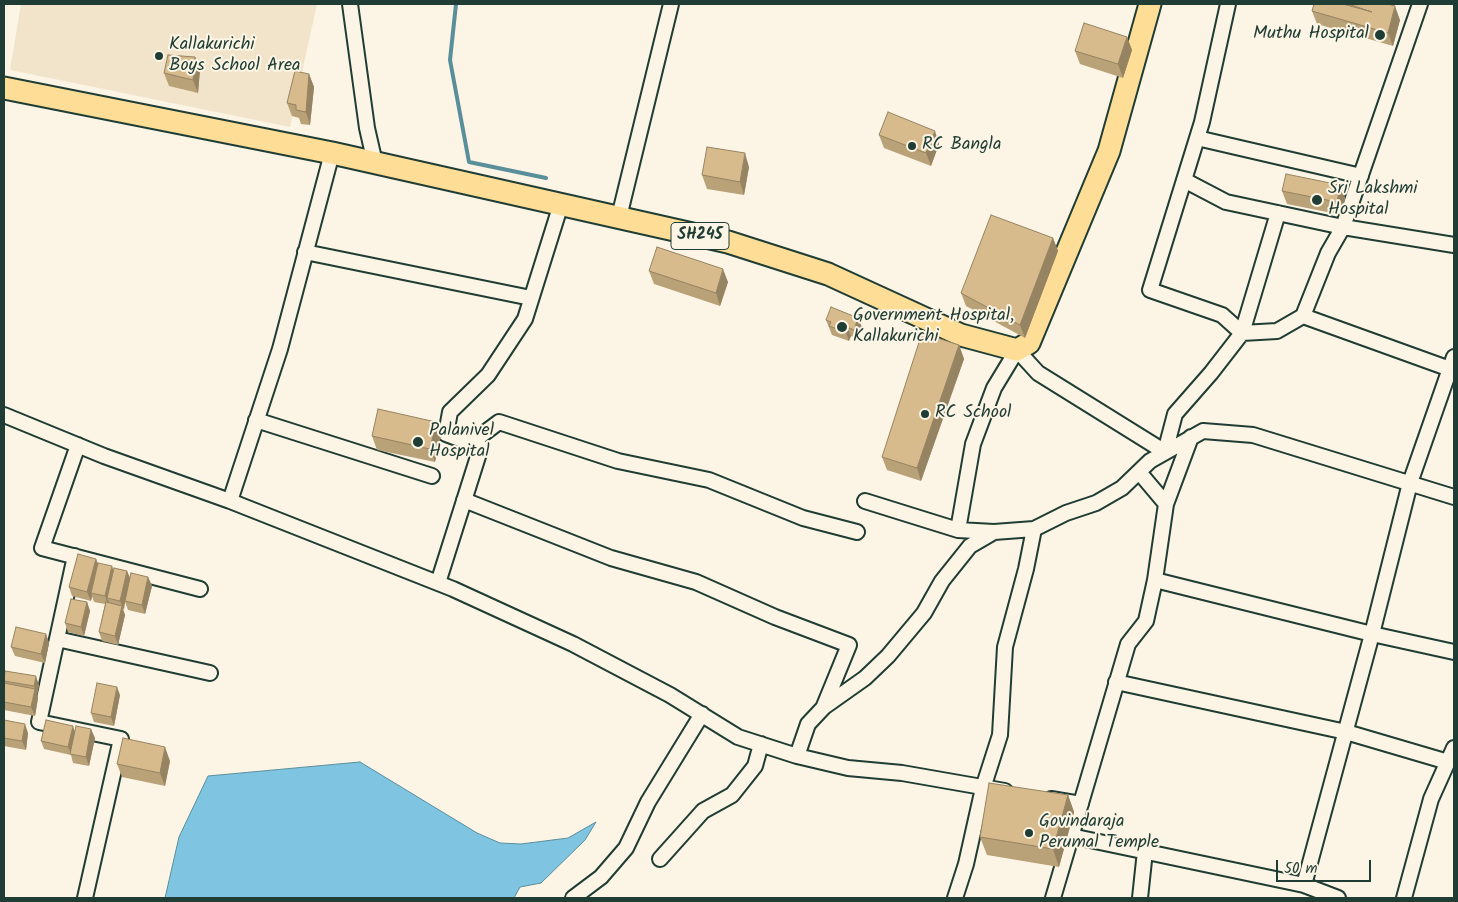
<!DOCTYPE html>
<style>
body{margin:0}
#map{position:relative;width:1458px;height:902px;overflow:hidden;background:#fcf5e5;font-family:Kalam,sans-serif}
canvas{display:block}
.frame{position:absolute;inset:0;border:5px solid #1f3d34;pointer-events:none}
.scale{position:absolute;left:1276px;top:860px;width:95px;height:22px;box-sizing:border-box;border:2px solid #1f3d34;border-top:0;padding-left:6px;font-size:15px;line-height:18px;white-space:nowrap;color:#1f3d34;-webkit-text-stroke:4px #fcf5e5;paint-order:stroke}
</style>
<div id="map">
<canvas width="1458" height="902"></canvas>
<div class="frame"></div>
<div class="scale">50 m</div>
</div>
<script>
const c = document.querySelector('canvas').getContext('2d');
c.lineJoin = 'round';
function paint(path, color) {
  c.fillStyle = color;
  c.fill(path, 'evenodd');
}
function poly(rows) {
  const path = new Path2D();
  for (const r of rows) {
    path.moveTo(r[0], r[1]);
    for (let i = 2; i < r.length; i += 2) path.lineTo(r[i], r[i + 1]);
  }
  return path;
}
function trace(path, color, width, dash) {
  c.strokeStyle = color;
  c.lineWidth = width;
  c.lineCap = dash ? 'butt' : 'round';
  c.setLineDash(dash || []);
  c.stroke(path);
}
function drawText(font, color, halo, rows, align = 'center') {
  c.font = font + ' Kalam,sans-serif';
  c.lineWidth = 4;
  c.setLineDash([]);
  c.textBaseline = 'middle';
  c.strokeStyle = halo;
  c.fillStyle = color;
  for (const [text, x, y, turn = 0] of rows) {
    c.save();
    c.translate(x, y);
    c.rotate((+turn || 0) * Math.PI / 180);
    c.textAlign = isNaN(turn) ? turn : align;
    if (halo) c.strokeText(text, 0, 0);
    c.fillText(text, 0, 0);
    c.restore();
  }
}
paint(poly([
 [21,4,317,4,290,127,10,70]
]), '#f1e4ca');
const water = poly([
 [360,762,477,833,500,843,521,844,568,838,596,822,585,840,541,883,520,887,514,898,165,898,179,837,208,776,360,762]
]);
paint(water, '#7fc4e0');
trace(water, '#598e9b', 1);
trace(poly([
 [456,4,450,60,469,162,546,178]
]), '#598e9b', 4);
const minor = poly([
 [350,4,367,128,375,163],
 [1228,4,1202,122,1150,290,1222,315,1242,333,1278,213],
 [1197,138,1361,176],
 [1184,180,1226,202,1343,227,1454,245],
 [619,217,671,4],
 [305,252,531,298],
 [1303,316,1450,369],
 [4,415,104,456,230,501,453,589,573,644,670,695,738,737,797,756,848,768,902,773,1005,791],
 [256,420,432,476],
 [471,443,499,422,618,461,709,480,803,518,857,532],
 [78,445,42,548,200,589],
 [464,500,611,558,696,582,775,617,849,645,824,706],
 [230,501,280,349,332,153],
 [865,501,958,530,994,532],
 [1166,504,1191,437],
 [958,530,973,444,994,388,1017,350,1038,373,1165,452,1175,414,1211,373,1242,333,1277,331,1303,316,1328,253,1343,227,1420,4],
 [75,556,39,722,121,739,85,898],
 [1155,580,1372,634,1454,652],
 [438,583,481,447,446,434,450,412,488,375,525,319,561,204],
 [57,639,210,673],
 [1116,682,1346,732,1448,762],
 [797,756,808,724,824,707,865,678,888,656,924,613,942,581,970,546,994,532,1034,529,1066,513,1096,503,1122,488,1150,461,1203,431,1253,435,1454,497],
 [1051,799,1081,804],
 [1071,836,1304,885,1338,898],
 [660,859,703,811,732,795,755,766,761,744],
 [1304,885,1372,634,1410,483,1454,357],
 [573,898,601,877,626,848,648,802,702,714],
 [955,898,966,864,983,788,1000,735,1005,647,1026,569,1034,529],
 [1053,898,1128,644,1146,621,1155,580,1166,504,1139,472],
 [1140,898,1145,851],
 [1404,898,1431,799,1454,748]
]);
const primary = poly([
 [4,88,332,153,728,242,828,274,961,335,1017,350,1029,343,1109,151,1150,4]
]);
trace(minor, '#1f3d34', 18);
trace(primary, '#1f3d34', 25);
trace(minor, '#fcf5e5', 14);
trace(primary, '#fedd96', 21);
paint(poly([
 [1314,4,1388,4,1400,20,1393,46,1317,24,1312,11],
 [1127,37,1132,50,1123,78,1080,64,1075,51],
 [195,57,200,70,198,93,169,86,164,73],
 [309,74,314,87,310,125,301,124,299,118,292,116,287,103],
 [879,135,939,144,931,166,884,148],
 [749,167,744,195,707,189,702,175],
 [1340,185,1345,198,1342,215,1287,204,1282,191],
 [1053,238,1058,251,1025,338,966,306,961,293],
 [649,271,728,282,720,306,654,284],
 [826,320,862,327,857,339,851,336,849,341,832,335],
 [959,345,964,359,921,481,887,470,882,457],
 [441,435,435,462,377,450,372,436],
 [96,559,98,564,114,571,127,571,130,579,148,577,152,586,145,614,128,610,125,602,123,610,125,615,118,645,102,641,99,632,105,604,94,602,92,596,91,601,72,596,69,587],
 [87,602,90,611,84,636,68,632,65,623],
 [46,634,49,643,45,663,15,656,11,647],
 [4,676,39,685,37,695,38,698,35,716,4,710],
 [120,695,114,726,94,722,91,713],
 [4,720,28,733,26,750,4,746],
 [75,731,95,738,89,766,73,763,71,755,44,749,41,741],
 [170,761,165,786,122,777,117,764],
 [1068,795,1074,812,1059,867,987,855,980,837]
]), '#b9a178');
paint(poly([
 [1395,6,1400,20,1393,46,1388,33],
 [1127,37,1132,50,1123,78,1118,64],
 [195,57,200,70,198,93,193,80],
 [309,74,314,87,310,125,306,112],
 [935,131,939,144,931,166,926,153],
 [745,153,749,167,744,195,740,182],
 [1340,185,1345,198,1342,215,1337,202],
 [1053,238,1058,251,1025,338,1020,325],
 [723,269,728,282,720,306,716,293],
 [858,318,862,327,857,339,854,330],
 [847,327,851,336,849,341,846,332],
 [959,345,964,359,921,481,917,468],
 [436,422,441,435,435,462,430,449],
 [96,559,99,568,91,593,92,596,91,601,87,592],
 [112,566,115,575,107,598,109,602,108,605,105,596],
 [127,571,131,580,125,601,125,602,124,610,120,601],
 [148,577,152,586,145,614,142,605],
 [87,602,90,611,84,636,81,627],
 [122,606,125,615,118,645,115,636],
 [46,634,49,643,45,663,41,654],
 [36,676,39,685,37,695,34,686],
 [117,687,120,695,114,726,111,717],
 [35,689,38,698,35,716,31,707],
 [25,724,28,733,26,750,22,741],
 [73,726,76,735,71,754,68,747],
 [91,729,95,738,89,766,86,757],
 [165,747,170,761,165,786,160,773],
 [1068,795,1074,812,1059,867,1053,849]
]), '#968362');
const building = poly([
 [1314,4,1343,4,1372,12,1348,4,1388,4,1395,6,1388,33,1312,11,1314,4],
 [1084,23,1127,37,1118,64,1075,51,1084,23],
 [168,55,195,57,193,80,164,73,168,55],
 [295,71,309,74,306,112,296,110,296,105,287,103,295,71],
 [888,112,935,131,926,153,879,135,888,112],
 [707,147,745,153,740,182,702,175,707,147],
 [1286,174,1340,185,1337,202,1282,191,1286,174],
 [991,215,1053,238,1020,325,961,293,991,215],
 [657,247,723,269,716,293,649,271,657,247],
 [831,307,858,318,854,330,847,327,846,332,829,326,831,322,826,320,831,307],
 [922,333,959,345,917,468,882,457,922,333],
 [378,409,436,422,430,449,372,436,378,409],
 [78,554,96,559,87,592,69,587,78,554],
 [98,563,112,566,105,596,91,593,98,563],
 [114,568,127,571,120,601,107,598,114,568],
 [131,573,148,577,142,605,125,601,131,573],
 [71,599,87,602,81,627,65,623,71,599],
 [106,602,122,606,115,636,99,632,106,602],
 [16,627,46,634,41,654,11,647,16,627],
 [5,671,36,676,34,686,4,681,5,671],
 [4,683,35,689,31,707,4,702,4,683],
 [97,683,117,687,111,717,91,713,97,683],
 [4,720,25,724,22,741,4,738,4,720],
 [46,720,73,726,68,747,41,741,46,720],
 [76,726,91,729,86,757,70,754,76,726],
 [123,738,165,747,160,773,117,764,123,738],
 [989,783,1068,795,1053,849,980,837,989,783]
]);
paint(building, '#d7bb8c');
trace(building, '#968362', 1);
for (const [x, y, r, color] of [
 [1380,35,6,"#1f3d34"],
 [159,56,5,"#1f3d34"],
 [912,146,5,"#1f3d34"],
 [1317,200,6,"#1f3d34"],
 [842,327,6,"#1f3d34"],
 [925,414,5,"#1f3d34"],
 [418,442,6,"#1f3d34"],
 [1029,833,5,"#1f3d34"]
]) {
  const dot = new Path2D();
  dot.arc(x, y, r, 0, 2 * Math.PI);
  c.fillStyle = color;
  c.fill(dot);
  trace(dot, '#fcf5e5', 2);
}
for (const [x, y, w] of [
 [700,236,58]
]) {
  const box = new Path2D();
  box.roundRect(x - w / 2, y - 13.5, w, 27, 4);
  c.fillStyle = '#fcf5e5';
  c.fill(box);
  trace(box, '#1f3d34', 1);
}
drawText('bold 16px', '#1f3d34', null, [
 ["SH245",700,236]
]);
drawText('18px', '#1f3d34', '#fcf5e5', [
 ["Muthu Hospital",1369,35,"right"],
 ["Kallakurichi",169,46],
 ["Boys School Area",169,67],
 ["RC Bangla",922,146],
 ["Sri Lakshmi",1328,190],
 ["Hospital",1328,211],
 ["Government Hospital,",853,317],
 ["Kallakurichi",853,338],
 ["RC School",935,414],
 ["Palanivel",429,432],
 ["Hospital",429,453],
 ["Govindaraja",1039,823],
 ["Perumal Temple",1039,844]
], 'left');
</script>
